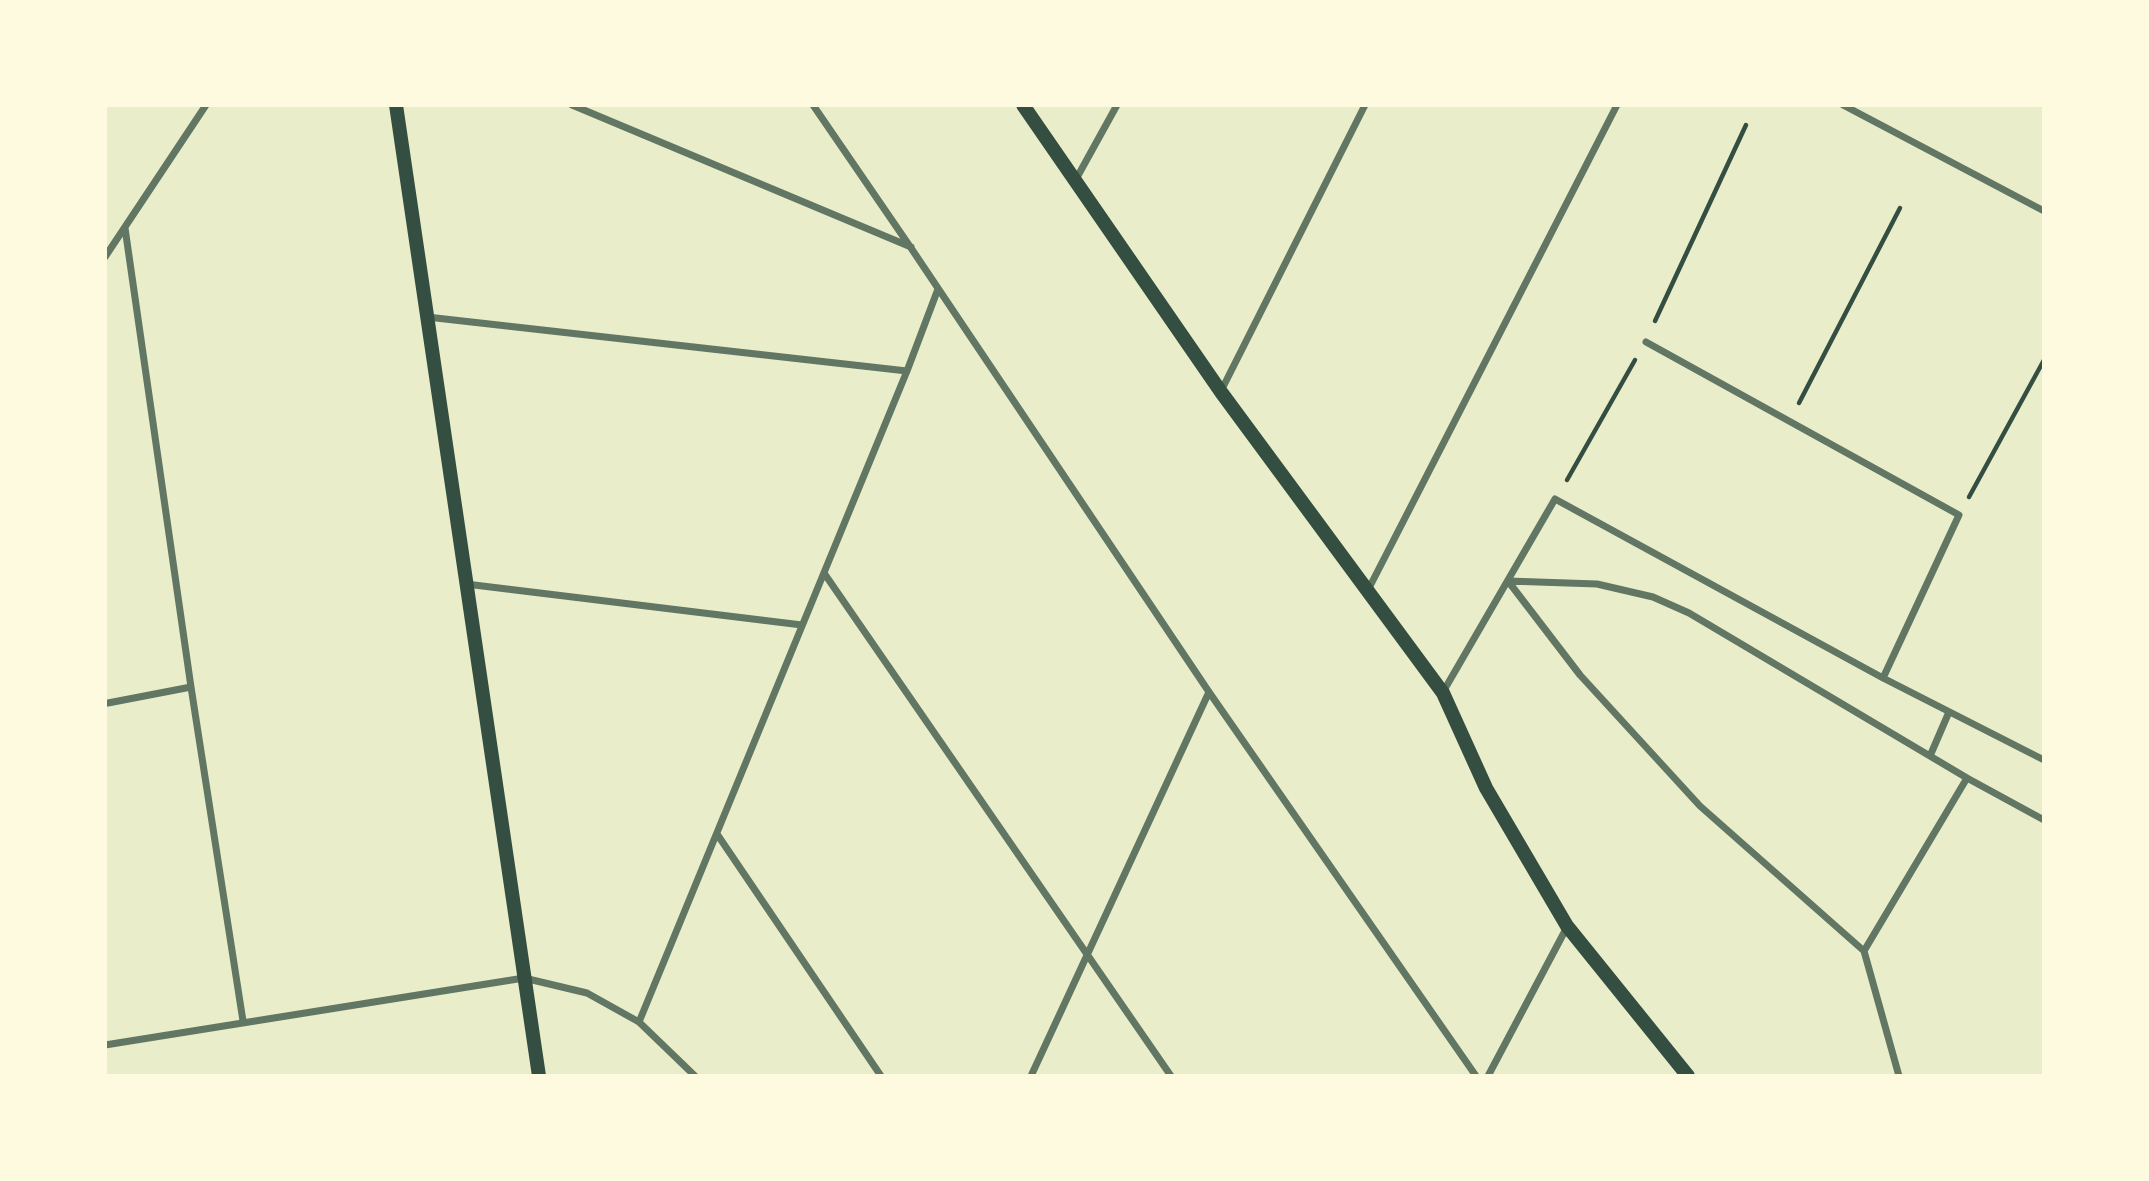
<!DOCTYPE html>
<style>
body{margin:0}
#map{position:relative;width:2149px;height:1181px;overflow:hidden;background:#e9edc9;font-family:Barlow,sans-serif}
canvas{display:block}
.frame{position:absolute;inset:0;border:107px solid #fefae0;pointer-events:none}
</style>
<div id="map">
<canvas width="2149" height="1181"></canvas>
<div class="frame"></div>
</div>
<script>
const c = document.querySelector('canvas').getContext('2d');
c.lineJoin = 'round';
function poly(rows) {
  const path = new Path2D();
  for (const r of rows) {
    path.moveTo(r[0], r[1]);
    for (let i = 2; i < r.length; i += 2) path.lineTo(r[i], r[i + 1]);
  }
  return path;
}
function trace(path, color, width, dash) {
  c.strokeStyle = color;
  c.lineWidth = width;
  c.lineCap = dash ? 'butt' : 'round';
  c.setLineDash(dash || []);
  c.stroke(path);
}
trace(poly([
 [1655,321,1746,125],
 [1799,403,1900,208],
 [1567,480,1635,360],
 [1969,497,2044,360]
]), '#344e41', 4.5);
trace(poly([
 [572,105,911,247],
 [813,105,911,248,1209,692,1476,1076],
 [1843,105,2044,211],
 [1075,181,1117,105],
 [125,228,191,687,243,1021],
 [105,257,206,105],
 [427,317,907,371],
 [1646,342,1959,515,1883,678],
 [1221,391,1365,105],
 [824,573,1171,1076],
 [1508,581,1597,584,1653,597,1689,613,1967,778,2044,820],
 [1508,581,1580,675,1700,806,1864,951],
 [466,584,802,625],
 [1368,590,1617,105],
 [1443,692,1555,499,1883,678,2044,760],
 [108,703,191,687],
 [1930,756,1949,712],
 [717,834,881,1076],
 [1864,951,1967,778],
 [1864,951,1899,1076],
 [639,1022,907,371,938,289],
 [105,1045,524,978,587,993,639,1022,695,1076],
 [1031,1076,1209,692],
 [1488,1076,1567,927]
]), '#617663', 7);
trace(poly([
 [396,105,539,1076],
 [1023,105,1221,392,1443,693,1486,788,1567,926,1688,1076]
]), '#344e41', 14);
</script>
